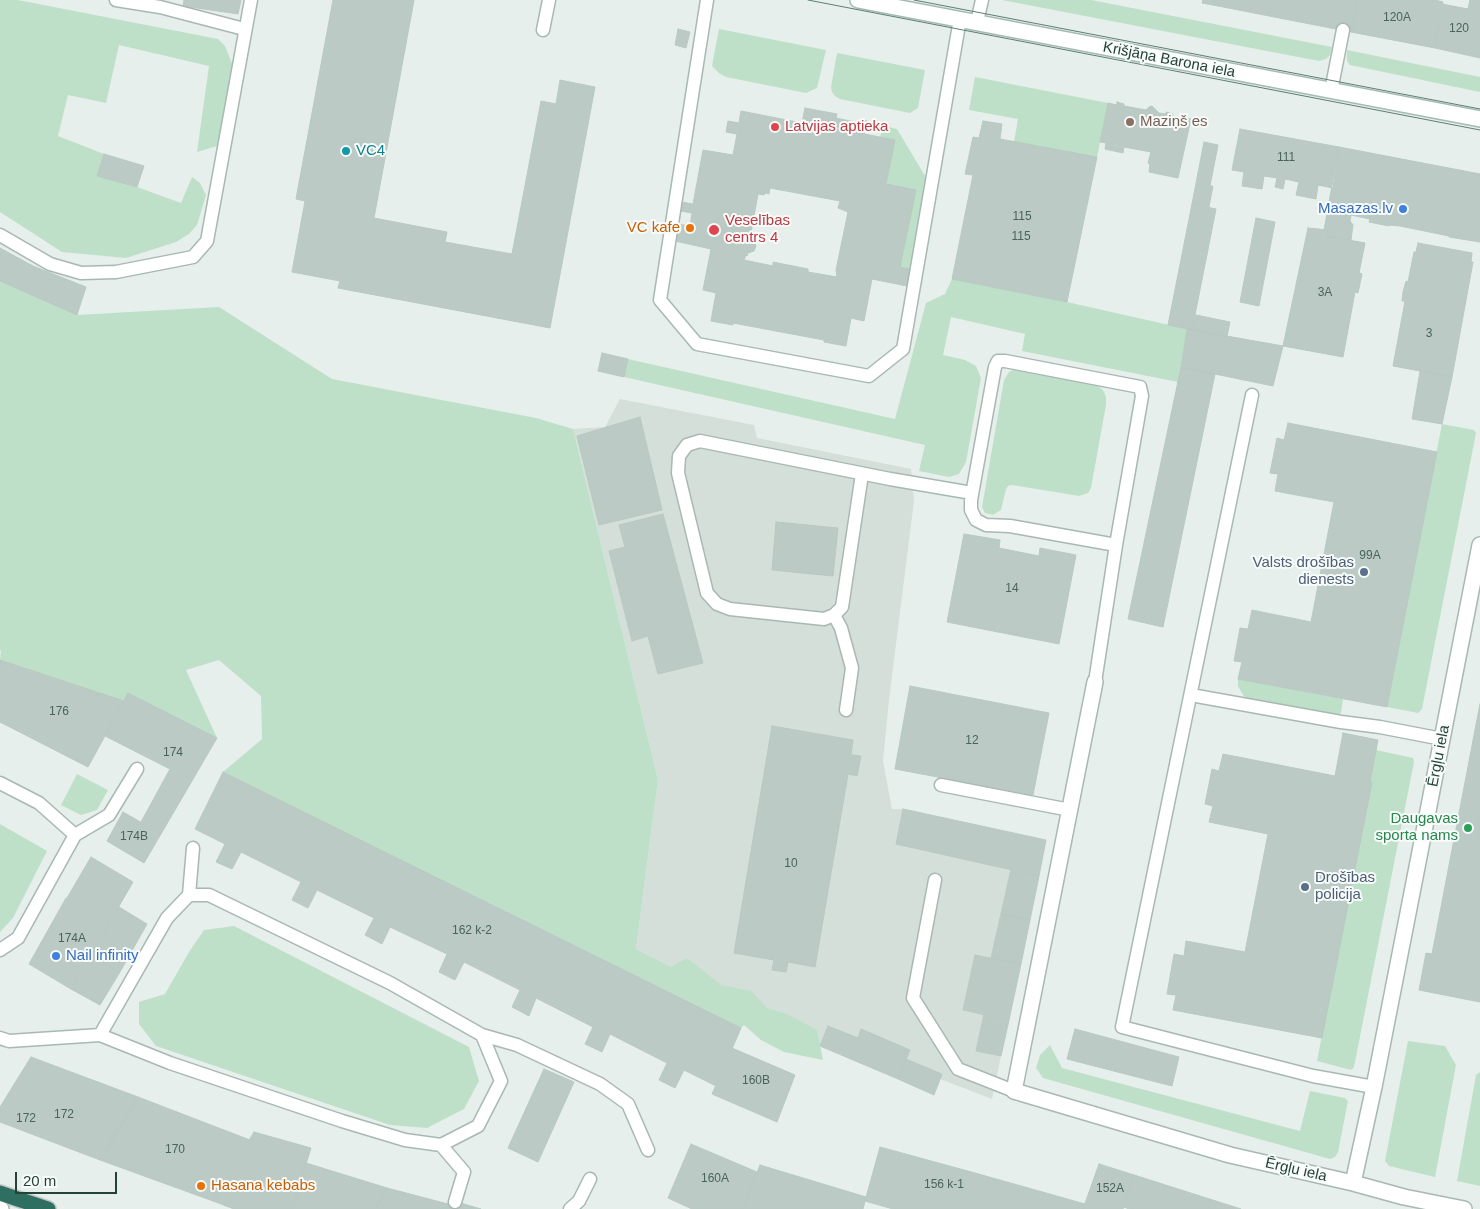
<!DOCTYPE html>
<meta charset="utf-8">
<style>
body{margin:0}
#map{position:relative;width:1480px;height:1209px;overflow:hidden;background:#e6efeb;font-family:Helvetica,sans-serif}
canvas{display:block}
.scale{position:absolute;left:15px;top:1172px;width:102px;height:22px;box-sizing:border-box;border:2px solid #24423a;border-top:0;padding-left:6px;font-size:15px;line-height:18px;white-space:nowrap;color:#24423a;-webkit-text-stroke:4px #f7fbf9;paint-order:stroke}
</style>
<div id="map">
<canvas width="1480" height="1209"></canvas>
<div class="scale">20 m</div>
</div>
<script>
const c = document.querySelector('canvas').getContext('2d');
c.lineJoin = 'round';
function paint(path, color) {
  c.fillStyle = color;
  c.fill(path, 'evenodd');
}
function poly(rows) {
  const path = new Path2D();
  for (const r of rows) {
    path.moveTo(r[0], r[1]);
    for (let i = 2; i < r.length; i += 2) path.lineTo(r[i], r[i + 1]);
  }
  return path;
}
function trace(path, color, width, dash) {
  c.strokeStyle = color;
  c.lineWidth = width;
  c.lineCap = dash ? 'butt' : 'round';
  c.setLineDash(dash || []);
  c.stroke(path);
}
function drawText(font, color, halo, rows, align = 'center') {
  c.font = font + ' Helvetica,sans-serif';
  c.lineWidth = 4;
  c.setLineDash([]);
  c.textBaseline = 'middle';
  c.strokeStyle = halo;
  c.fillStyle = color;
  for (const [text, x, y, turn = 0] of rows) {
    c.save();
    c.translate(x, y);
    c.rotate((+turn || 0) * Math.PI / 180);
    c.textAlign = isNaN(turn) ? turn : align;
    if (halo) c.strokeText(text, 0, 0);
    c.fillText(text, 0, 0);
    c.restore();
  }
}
paint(poly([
 [620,399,754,425,757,438,911,469,914,501,889,700,883,761,892,809,903,809,896,844,1011,869,991,958,975,955,963,1010,984,1014,976,1051,1001,1056,992,1099,940,1079,942,1074,906,1059,910,1051,861,1030,858,1038,829,1026,820,1046,810,1042,636,949,658,780,573,429,605,427]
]), '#d4dfda');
paint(poly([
 [0,0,18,0,218,39,225,46,233,66,217,146,197,152,209,66,119,45,106,103,68,95,58,136,104,154,97,176,137,187,181,203,192,177,200,183,206,195,197,225,189,234,176,242,126,258,62,252,0,212],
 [1002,0,1091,0,1332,47,1330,55,1326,59,1319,61],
 [719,29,826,50,817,88,806,93,726,77,719,73,712,66],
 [1347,50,1480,77,1480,92,1350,65,1347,61],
 [837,53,925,70,918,108,910,113,840,99,835,96,832,92,831,87],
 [975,77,1108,103,1097,157,1014,142,1018,119,969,110],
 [884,126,897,129,928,181,910,269,900,267,915,192,886,184,894,140,880,138,882,128],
 [952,279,1067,302,1187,329,1178,382,1022,351,1025,334,951,317,943,355,965,360,976,366,981,378,966,462,959,474,949,477,919,471,925,445,624,377,628,359,895,419,926,303,945,294],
 [0,281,77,315,219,307,332,379,536,418,573,429,658,780,636,949,671,967,687,958,721,985,751,991,767,1008,787,1014,817,1030,823,1060,784,1052,761,1040,744,1025,741,1028,223,772,262,739,261,696,219,660,186,670,217,738,128,693,124,701,0,660,1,651,0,650],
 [1013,370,1095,385,1101,388,1104,392,1106,397,1106,405,1091,488,1088,493,1079,496,1012,485,1008,486,1006,489,1001,510,993,515,985,513,982,507,1004,380,1009,372],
 [1442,424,1474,430,1476,433,1422,709,1418,713,1387,707],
 [1238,679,1343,699,1341,713,1337,716,1245,698,1238,686],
 [1376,750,1413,758,1414,762,1354,1067,1351,1070,1317,1061],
 [77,774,108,790,97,810,81,815,61,805],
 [0,824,47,851,13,918,0,932],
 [234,926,469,1047,479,1081,464,1109,427,1128,390,1125,156,1046,139,1024,139,1002,165,994,189,952,204,930],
 [1408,1041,1445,1046,1456,1065,1435,1177,1389,1166,1385,1161],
 [1050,1045,1062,1068,1300,1131,1310,1091,1345,1098,1348,1101,1338,1152,1335,1157,1330,1159,1043,1078,1036,1068,1040,1055],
 [1480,1072,1480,1186,1457,1181,1476,1075]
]), '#bfe0c8');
const building = poly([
 [184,0,241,0,238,14,183,6,184,0],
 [333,0,414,0,374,218,447,232,445,242,512,254,541,101,556,104,560,80,595,87,550,328,338,288,340,281,292,272,305,201,296,199,333,0],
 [1203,0,1214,0,1213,5,1202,3,1203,0],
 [1214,0,1358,0,1351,32,1213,5,1214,0],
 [1358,0,1435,0,1443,2,1435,48,1351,32,1358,0],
 [1470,0,1480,0,1480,58,1435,48,1442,4,1468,9,1470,0],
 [678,29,690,32,686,48,675,45,678,29],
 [1117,102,1124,104,1124,106,1146,110,1149,107,1152,106,1159,113,1166,114,1166,112,1173,114,1172,116,1191,119,1178,178,1149,172,1150,164,1148,163,1151,152,1124,147,1123,153,1105,149,1106,143,1100,142,1108,103,1117,105,1117,102],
 [805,108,837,114,836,118,864,124,865,120,867,121,864,134,895,140,886,184,916,190,900,267,910,269,907,286,872,279,864,321,851,318,846,346,824,342,824,340,733,323,733,325,711,321,716,293,703,290,711,249,675,241,678,224,690,226,692,213,680,211,681,207,682,202,693,204,703,150,733,155,737,134,726,132,728,121,739,123,741,111,802,123,805,108],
 [770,188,840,201,838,208,848,212,836,270,837,277,808,272,808,269,773,262,773,266,744,260,746,255,747,256,748,253,754,251,756,246,754,241,750,238,758,194,764,195,765,193,769,194,770,188],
 [983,121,1002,124,1000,139,1097,157,1067,302,952,279,973,175,965,174,973,137,979,138,983,121],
 [1240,129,1339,147,1333,188,1318,185,1316,199,1296,195,1299,182,1285,179,1283,189,1275,187,1277,178,1264,176,1262,189,1242,186,1244,172,1232,170,1240,129],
 [1204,142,1218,145,1210,186,1213,186,1209,207,1192,204,1204,142],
 [1339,147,1480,174,1480,242,1449,237,1449,236,1400,226,1389,225,1389,226,1369,222,1370,219,1351,215,1350,221,1353,225,1351,240,1327,236,1328,230,1324,230,1339,147],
 [104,154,144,166,137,187,97,176,104,154],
 [1192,204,1216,209,1192,330,1168,325,1192,204],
 [1256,218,1275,222,1259,306,1240,302,1256,218],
 [1308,228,1328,230,1327,236,1365,243,1359,273,1362,274,1358,293,1355,292,1343,357,1283,346,1308,228],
 [1418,243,1472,253,1471,262,1473,262,1452,377,1393,366,1405,301,1402,301,1403,292,1406,281,1408,282,1414,252,1416,252,1418,243],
 [0,248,33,266,86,287,77,315,0,281,0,248],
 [1196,315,1230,322,1227,336,1192,330,1196,315],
 [1187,329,1283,346,1273,386,1181,367,1187,329],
 [602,353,628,359,624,377,598,371,602,353],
 [1181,367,1215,374,1163,627,1128,619,1181,367],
 [1420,371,1452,377,1442,424,1412,419,1420,371],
 [640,417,662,510,599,525,577,436,640,417],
 [1288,423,1437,452,1387,707,1238,679,1242,662,1234,661,1240,628,1248,629,1252,610,1311,622,1334,502,1275,491,1278,474,1270,473,1277,438,1284,440,1288,423],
 [663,514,703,663,658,674,648,636,632,641,609,551,625,547,619,525,663,514],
 [776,522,838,528,833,576,772,570,776,522],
 [964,534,1000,540,999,548,1039,556,1040,548,1076,555,1059,644,947,622,964,534],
 [0,660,124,701,88,767,0,722,0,660],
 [910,686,1049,713,1033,795,895,769,910,686],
 [128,693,217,738,161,834,141,822,170,769,105,736,128,693],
 [1480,704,1480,1002,1419,990,1426,953,1432,954,1480,704],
 [772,726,853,740,851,755,861,756,857,776,848,774,815,967,788,962,786,972,772,970,774,960,734,953,772,726],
 [1343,733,1378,740,1370,782,1372,782,1322,1038,1173,1010,1176,995,1167,994,1174,954,1184,956,1186,941,1245,952,1268,834,1209,822,1213,806,1205,804,1212,769,1219,771,1223,754,1335,776,1343,733],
 [223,772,741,1028,716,1086,684,1070,675,1088,659,1080,667,1063,610,1034,602,1052,585,1044,593,1027,536,998,529,1016,512,1007,520,990,464,962,455,980,439,972,447,954,390,927,382,944,365,935,374,918,317,890,308,908,292,900,301,882,241,852,232,869,216,862,225,844,195,829,223,772],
 [903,809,1046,840,1039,876,896,844,903,809],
 [123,812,161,834,144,863,107,841,123,812],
 [91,857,133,882,71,989,29,964,66,898,67,898,91,857],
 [1011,869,1039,876,1030,920,1001,914,1011,869],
 [119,907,147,924,120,972,90,955,119,907],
 [1001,914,1030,920,1021,964,991,958,1001,914],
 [90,955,120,972,100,1005,71,989,90,955],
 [975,955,1021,964,1009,1020,963,1010,975,955],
 [984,1014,1009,1020,1001,1056,976,1051,984,1014],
 [828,1026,858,1038,861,1029,910,1050,898,1079,820,1046,828,1026],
 [1075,1029,1179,1057,1172,1086,1067,1059,1075,1029],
 [732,1048,795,1075,777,1122,712,1094,732,1048],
 [31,1057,138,1097,100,1160,0,1122,0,1107,31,1057],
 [906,1059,942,1074,934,1095,898,1079,906,1059],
 [544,1069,574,1082,538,1162,508,1148,544,1069],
 [138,1097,250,1140,213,1201,100,1160,138,1097],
 [254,1132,311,1148,292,1209,234,1209,213,1201,254,1132],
 [691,1144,757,1172,743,1209,692,1209,668,1198,691,1144],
 [880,1147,975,1173,1085,1204,1083,1209,893,1209,865,1201,880,1147],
 [306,1163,387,1188,376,1209,292,1209,306,1163],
 [1099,1164,1134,1175,1123,1209,1083,1209,1099,1164],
 [760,1165,866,1197,863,1209,743,1209,760,1165],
 [1134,1175,1241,1209,1129,1209,1124,1207,1134,1175],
 [387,1188,448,1204,445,1209,376,1209,387,1188],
 [450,1200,481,1209,445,1209,450,1200]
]);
paint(building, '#bbcac4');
trace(building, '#b8c9c2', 1);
const lane = poly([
 [116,0,160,7,244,29],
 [707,0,660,300,697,344,869,376,903,349,960,19],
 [977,22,982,0],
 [543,30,549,0],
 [1331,91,1343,30],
 [0,235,50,264,81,273,116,272,193,257,207,241,251,0],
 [1252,395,1122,1027,1313,1076,1374,1087],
 [862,474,842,607,834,615,824,619,730,609,717,604,707,593,678,473,679,456,687,445,700,441,890,479,972,493],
 [834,615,841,628,852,668,846,710],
 [1095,682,1116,545,1142,396,1140,387,1005,361,998,361,995,367,971,500,971,510,976,520,986,525,1010,526,1116,545],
 [1191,695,1341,722,1380,727,1442,739],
 [0,783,39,803,75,835],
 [941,785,1070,810],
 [935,880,913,998,958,1069,1014,1091],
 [189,895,193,848],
 [0,950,18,938,75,835,109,815,137,769],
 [482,1035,517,1045,600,1084,628,1104,648,1150],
 [0,1038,9,1041,100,1035,170,1063,342,1121,405,1140,441,1145,478,1126,501,1081,482,1035,390,983,209,895,189,895,167,918,100,1035],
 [441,1145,464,1172,455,1202],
 [570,1209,579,1201,590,1179]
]);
const street = poly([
 [1095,682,1014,1091,1230,1155,1353,1183,1404,1197,1464,1209],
 [1353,1183,1374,1087,1480,545],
 [0,1208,1,1209]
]);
const secondary = poly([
 [858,0,1480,119]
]);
const highway = poly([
 [0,1193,48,1209]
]);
trace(lane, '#a8b8b2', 15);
trace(street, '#a8b8b2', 18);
trace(secondary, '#a4bbb3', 18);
trace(highway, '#c2cac8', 18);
trace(lane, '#fff', 12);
trace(street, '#fff', 15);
trace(secondary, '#fff', 15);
trace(highway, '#2f6f62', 15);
trace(poly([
 [808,0,1480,130],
 [914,0,1480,109]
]), '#5f7d75', 1);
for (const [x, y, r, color] of [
 [1130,122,5,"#8d6e63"],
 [775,127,5,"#e0444e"],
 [346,151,5,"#0f9aa8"],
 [1403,209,5,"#3f7fe0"],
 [690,228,5,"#e8710a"],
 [714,230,6,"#e0444e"],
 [1364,572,5,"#5c6f8a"],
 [1468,828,5,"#2e9e5b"],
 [1305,887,5,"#5c6f8a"],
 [56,956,5,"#3f7fe0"],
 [201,1186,5,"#e8710a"]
]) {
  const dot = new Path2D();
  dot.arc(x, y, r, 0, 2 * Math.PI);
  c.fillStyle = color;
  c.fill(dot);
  trace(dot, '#f7fbf9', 2);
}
drawText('12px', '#4a645c', null, [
 ["120A",1397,18],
 ["120",1459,29],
 ["111",1286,158],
 ["115",1022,217],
 ["115",1021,237],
 ["3A",1325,293],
 ["3",1429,334],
 ["99A",1370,556],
 ["14",1012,589],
 ["176",59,712],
 ["12",972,741],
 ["174",173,753],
 ["174B",134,837],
 ["10",791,864],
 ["162 k-2",472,931],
 ["174A",72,939],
 ["160B",756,1081],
 ["172",64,1115],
 ["172",26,1119],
 ["170",175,1150],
 ["160A",715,1179],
 ["156 k-1",944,1185],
 ["152A",1110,1189]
]);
drawText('15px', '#24423a', '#f7fbf9', [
 ["Krišjāņa Barona iela",1169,60,11],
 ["Ērgļu iela",1439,756,-79],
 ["Ērgļu iela",1296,1170,13]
]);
drawText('15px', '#785e54', '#f7fbf9', [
 ["Maziņš es",1140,122]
], 'left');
drawText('15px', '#be3a42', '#f7fbf9', [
 ["Latvijas aptieka",785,127],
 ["Veselības",725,221],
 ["centrs 4",725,238]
], 'left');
drawText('15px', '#0d838f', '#f7fbf9', [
 ["VC4",356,151]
], 'left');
drawText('15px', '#366cbe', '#f7fbf9', [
 ["Masazas.lv",1393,209],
 ["Nail infinity",66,956,"left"]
], 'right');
drawText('15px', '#c56008', '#f7fbf9', [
 ["VC kafe",680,228],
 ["Hasana kebabs",211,1186,"left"]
], 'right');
drawText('15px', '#4e5e75', '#f7fbf9', [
 ["Valsts drošības",1354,563],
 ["dienests",1354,580],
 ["Drošības",1315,878,"left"],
 ["policija",1315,895,"left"]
], 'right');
drawText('15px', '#27864d', '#f7fbf9', [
 ["Daugavas",1458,819],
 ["sporta nams",1458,836]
], 'right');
</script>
